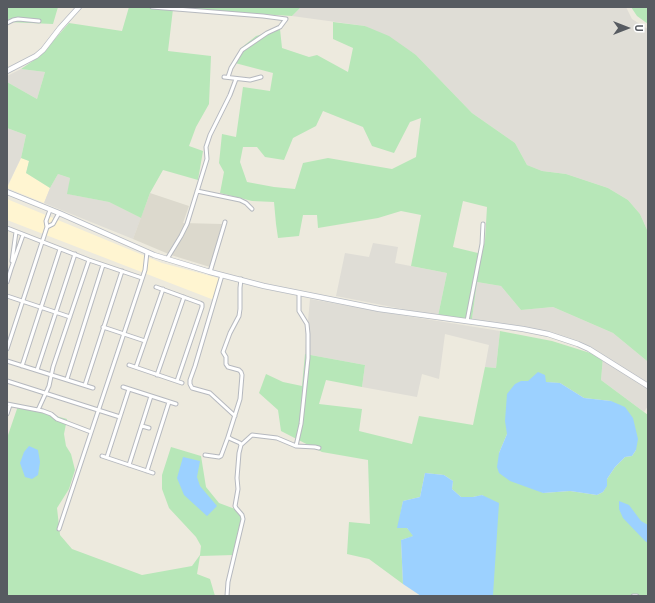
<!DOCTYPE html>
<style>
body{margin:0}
#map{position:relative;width:655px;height:603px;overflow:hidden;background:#edeade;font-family:"Titillium Web",sans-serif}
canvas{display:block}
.frame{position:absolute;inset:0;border:8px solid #575b61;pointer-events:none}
.north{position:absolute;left:607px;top:8px;width:40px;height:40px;-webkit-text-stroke:3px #fff;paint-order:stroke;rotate:90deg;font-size:11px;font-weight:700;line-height:16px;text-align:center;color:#575b61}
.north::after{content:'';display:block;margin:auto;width:14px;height:18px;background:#575b61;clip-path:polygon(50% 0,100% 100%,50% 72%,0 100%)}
</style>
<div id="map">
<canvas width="655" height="603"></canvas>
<div class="frame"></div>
<div class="north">U</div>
</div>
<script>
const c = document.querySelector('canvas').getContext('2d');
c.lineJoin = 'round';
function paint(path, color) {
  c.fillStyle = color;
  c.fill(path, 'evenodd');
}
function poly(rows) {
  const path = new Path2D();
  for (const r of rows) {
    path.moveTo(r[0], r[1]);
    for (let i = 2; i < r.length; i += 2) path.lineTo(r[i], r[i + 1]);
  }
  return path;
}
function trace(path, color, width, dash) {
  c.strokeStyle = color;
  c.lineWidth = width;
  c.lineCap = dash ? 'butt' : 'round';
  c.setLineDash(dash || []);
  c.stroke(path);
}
paint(poly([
 [21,158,29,161,26,173,50,188,44,203,7,188],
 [7,199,162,263,222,279,214,300,7,220]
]), '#fff5d1');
paint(poly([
 [301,7,626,7,632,19,648,29,648,232,640,214,628,200,608,188,566,174,542,171,527,165,515,143,472,113,416,55,365,26,292,16],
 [21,69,45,72,37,99,7,82,7,76],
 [7,128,26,135,21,158,7,187],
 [58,174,70,178,68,194,109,202,141,218,133,239,44,203,50,188],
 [373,243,398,247,395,263,447,273,438,316,336,296,345,253,369,257],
 [477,282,501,286,521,310,553,307,613,333,647,361,648,406,644,412,601,380,603,357,553,334,524,328,472,319],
 [310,299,388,313,500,331,496,368,485,367,489,345,445,334,439,379,422,374,417,397,362,387,365,365,305,354]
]), '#dfddd6');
paint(poly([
 [150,193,189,206,183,223,222,224,210,267,171,255,133,239]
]), '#dcd9cd');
paint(poly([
 [7,7,58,7,53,24,7,22],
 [129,7,301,7,292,16,173,9,168,51,211,56,209,104,196,127,189,146,203,151,198,180,163,170,150,193,141,218,109,202,67,194,70,178,58,174,50,188,26,173,29,161,21,158,26,135,7,128,7,82,37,99,45,72,21,69,40,56,69,23,122,31],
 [631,7,648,7,648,24,637,16],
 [333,22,365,26,389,36,416,55,472,113,515,143,527,165,542,171,566,174,608,188,628,200,640,214,648,232,648,384,647,361,613,333,553,307,521,310,501,286,477,282,472,319,438,316,447,273,411,266,421,215,401,211,378,218,318,228,317,215,303,215,299,236,278,238,276,224,274,202,252,201,220,193,224,172,219,163,222,134,236,137,243,87,270,91,273,73,235,63,241,48,256,36,280,29,282,48,309,57,317,55,348,72,353,48,333,39],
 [323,111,363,127,372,146,394,153,410,122,421,118,416,157,392,169,328,158,303,163,295,189,274,187,247,182,240,162,243,147,257,147,265,157,284,160,293,138,316,126],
 [463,201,487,207,485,240,482,254,453,247],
 [500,331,552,341,603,357,601,380,648,415,648,596,494,596,493,595,483,495,473,497,461,497,452,489,453,481,444,475,425,473,420,497,403,501,398,528,407,528,414,536,401,540,403,584,369,559,347,554,349,522,370,524,368,460,322,452,281,431,278,410,259,393,266,374,283,382,302,386,305,354,365,365,362,387,326,380,319,404,362,409,359,431,412,444,419,416,473,425,485,367,496,368],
 [521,381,560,383,584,398,611,401,636,450,632,456,625,457,615,467,607,479,607,485,603,492,597,495,570,491,543,493,499,453,507,434],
 [18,406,67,419,64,434,66,446,71,454,75,470,69,489,57,508,60,535,72,549,142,575,192,566,200,555,201,546,196,537,169,508,162,489,162,475,171,447,201,456,206,487,219,503,243,512,234,555,200,556,197,574,210,579,215,596,7,596,7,438]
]), '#b7e7b8');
paint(poly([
 [538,372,545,375,546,382,560,383,584,398,611,401,625,407,633,418,638,439,636,450,632,456,625,457,615,467,607,479,607,486,603,492,597,495,570,491,543,493,510,481,499,473,497,467,499,453,507,434,505,421,507,394,515,384,521,381,528,381],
 [29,446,38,450,40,462,38,475,32,479,25,477,20,463,24,452],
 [183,457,200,461,197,477,200,486,217,506,207,516,184,495,177,478],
 [425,473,444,475,453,481,452,489,461,497,473,497,482,495,499,503,493,595,494,596,421,596,403,584,401,540,413,536,407,528,397,528,403,501,420,497],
 [619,501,629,505,641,521,648,525,648,543,645,541,623,518,619,509]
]), '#9cd1ff');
const street = poly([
 [152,7,263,16,286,19,280,27,267,33,242,50,231,68,228,77],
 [7,23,13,20,18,19,39,21],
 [224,77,250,80,261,77],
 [197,191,240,200,246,203,252,209],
 [47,227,53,224,59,213],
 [7,228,89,260,142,278],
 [167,259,181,236,187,224,207,159,206,147,210,135,230,95,236,79],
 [12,261,16,232],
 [210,272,225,222],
 [222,275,195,366,190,380,190,384,192,388,210,393,235,416],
 [7,282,11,269,23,235],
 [156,287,200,303,202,304,202,307,177,381],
 [7,296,70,317],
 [467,321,482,244,483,224],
 [103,327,145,341],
 [7,349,47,227,46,221,50,210],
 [7,361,93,388],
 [129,365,182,383],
 [22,366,60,249],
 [136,367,163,289],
 [37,370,75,254],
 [157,375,184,297],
 [67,379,103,265],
 [7,381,120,417],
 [85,385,122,271],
 [123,387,176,404],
 [7,404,38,410,49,386,53,367,89,260],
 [38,410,43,411,51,414,57,419,91,432],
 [7,414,10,405],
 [142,426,149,428],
 [241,445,252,435,277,438,296,446,315,447,319,448],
 [296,446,301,424,308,358,308,334,307,324,299,311,299,293],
 [205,455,219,457,221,456,228,437],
 [102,456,153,473],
 [107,457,129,389],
 [129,465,151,396],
 [147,471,169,402],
 [59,529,145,270,147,252],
 [227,596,228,582,243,519,242,515,236,508,235,506,238,489,237,478,239,453,241,445,240,443,231,439,228,437,240,399,242,375,241,372,239,370,228,367,226,364,226,357,223,352,230,333,239,316,240,309,240,288,241,279],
 [633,596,637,596]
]);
const secondary = poly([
 [7,71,36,56,43,50,60,28,79,7],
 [7,192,59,213,154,255,210,272,264,286,379,309,495,325,523,329,548,334,578,344,589,349,648,386]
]);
trace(street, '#b6b9bf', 5);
trace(secondary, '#b7bbc2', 6);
trace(street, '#fff', 3);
trace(secondary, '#fff', 4.5);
</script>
